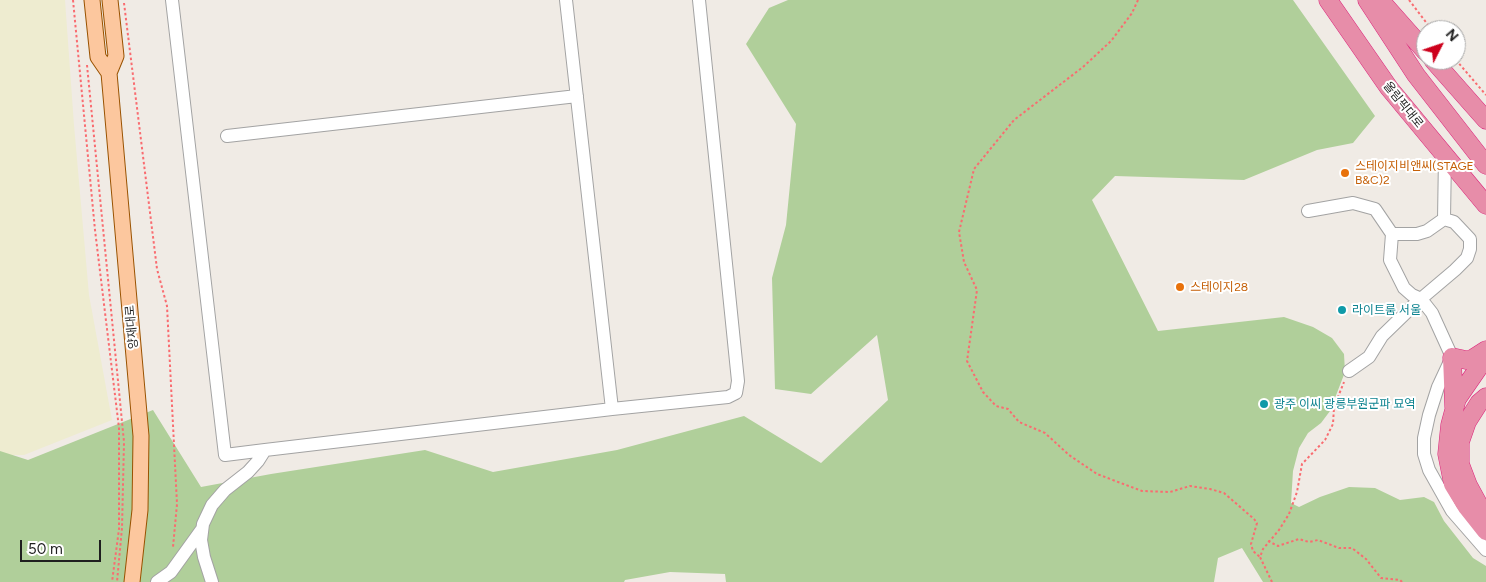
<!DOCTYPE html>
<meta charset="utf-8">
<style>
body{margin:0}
#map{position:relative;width:1486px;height:582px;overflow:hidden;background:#f0ebe5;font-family:Figtree,sans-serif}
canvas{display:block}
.north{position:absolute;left:1416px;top:20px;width:50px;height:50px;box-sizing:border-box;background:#fff;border:1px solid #a5a5a5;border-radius:50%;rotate:49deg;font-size:14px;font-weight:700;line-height:20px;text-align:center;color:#1f1f1f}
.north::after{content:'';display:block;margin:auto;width:18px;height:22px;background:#cd001c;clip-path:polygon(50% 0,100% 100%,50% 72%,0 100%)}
.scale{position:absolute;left:20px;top:540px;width:81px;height:22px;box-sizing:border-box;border:2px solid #1f1f1f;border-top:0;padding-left:6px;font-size:15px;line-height:18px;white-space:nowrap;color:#1f1f1f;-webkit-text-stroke:4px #fff;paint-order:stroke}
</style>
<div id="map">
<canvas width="1486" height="582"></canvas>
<div class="north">N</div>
<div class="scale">50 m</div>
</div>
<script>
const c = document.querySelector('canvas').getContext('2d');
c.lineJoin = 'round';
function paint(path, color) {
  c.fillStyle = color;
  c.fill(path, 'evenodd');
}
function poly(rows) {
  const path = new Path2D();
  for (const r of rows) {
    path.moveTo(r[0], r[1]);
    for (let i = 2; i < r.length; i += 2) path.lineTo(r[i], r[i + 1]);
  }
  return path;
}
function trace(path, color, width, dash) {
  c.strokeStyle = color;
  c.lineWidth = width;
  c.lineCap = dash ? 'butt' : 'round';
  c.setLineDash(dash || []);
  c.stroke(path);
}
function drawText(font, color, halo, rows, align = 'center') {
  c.font = font + ' Figtree,"Noto Sans KR",sans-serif';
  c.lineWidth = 4;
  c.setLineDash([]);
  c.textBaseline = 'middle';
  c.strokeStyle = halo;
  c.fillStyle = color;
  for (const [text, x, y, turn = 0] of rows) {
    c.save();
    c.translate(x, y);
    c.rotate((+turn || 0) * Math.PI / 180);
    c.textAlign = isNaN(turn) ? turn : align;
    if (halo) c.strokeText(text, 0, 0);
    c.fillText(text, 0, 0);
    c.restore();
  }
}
paint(poly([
 [0,0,65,0,74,125,89,295,112,420,24,455,0,455]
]), '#eeecd0');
paint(poly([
 [788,0,1293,0,1375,116,1353,143,1317,150,1244,180,1115,176,1092,200,1158,331,1284,317,1313,327,1332,338,1344,354,1345,372,1330,411,1321,423,1308,433,1299,448,1293,471,1291,503,1299,507,1320,497,1349,487,1375,488,1400,500,1424,497,1434,502,1444,521,1473,558,1486,566,1486,582,1263,582,1242,548,1218,558,1214,582,726,582,725,574,670,572,625,580,624,582,0,582,0,451,28,460,153,410,201,487,271,474,425,450,493,472,617,450,744,416,821,463,888,400,877,335,811,394,775,389,772,278,786,225,796,124,746,44,769,8]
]), '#b0cf9a');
const minor = poly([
 [172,0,225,455,265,450],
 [227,136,577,96],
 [1308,211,1353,203,1375,209,1392,234,1390,260,1404,288,1412,295,1421,299,1432,313,1452,357,1438,387,1429,415,1424,438,1424,454,1429,470,1452,511,1486,550],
 [1392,234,1417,234,1427,231,1444,219,1445,156],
 [1349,371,1369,357,1382,336,1416,303,1455,270,1467,258,1470,249,1470,239,1454,222,1444,219],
 [612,409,728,397,736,393,738,381,699,0],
 [157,582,171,572,202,529],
 [212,582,204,557,201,540,203,524,212,505,225,490,248,472,258,461,265,450,612,409,566,0]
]);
const major = poly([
 [92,0,98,57,109,73],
 [110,0,116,56,109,73,141,436,140,510,132,582]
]);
const highway = poly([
 [1328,0,1389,88,1486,205],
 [1367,0,1416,75,1486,165],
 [1380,0,1426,52],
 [1433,60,1486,120],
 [1486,357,1457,399,1450,425,1447,454,1453,484,1467,507,1486,531],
 [1454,407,1452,357,1466,360,1472,359,1486,350],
 [1481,509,1468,485,1460,464,1460,442,1467,422,1479,403,1486,397]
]);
trace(minor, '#a3a3a3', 14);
trace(major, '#995200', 17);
trace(highway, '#db257b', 19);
trace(poly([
 [73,0,95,230,119,428,119,529,112,582],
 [1138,0,1132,13,1111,41,1083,67,1014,120,974,169,959,232,964,262,977,290,967,361,983,392,996,406,1008,409,1019,422,1045,433,1069,455,1097,474,1142,491,1170,492,1190,486,1210,489,1224,493,1254,519,1257,523,1251,544,1253,551,1260,557],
 [1409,0,1432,30],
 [124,3,157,269,167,306,177,504,173,547],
 [1456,60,1486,95],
 [87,65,124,442,122,528,117,582],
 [1268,541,1278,546,1299,539,1309,542,1318,540,1339,548,1352,548,1366,559,1381,578,1400,580,1402,582],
 [1272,582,1260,557,1263,549,1279,530,1289,514,1297,492,1302,464,1325,440,1333,424,1334,407,1344,382]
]), '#f96c70', 2, [2.5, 2.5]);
trace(minor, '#fff', 12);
trace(major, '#fcc79e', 15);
trace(highway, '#e78da9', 18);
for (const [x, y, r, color] of [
 [1345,173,5,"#e8710a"],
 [1180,287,5,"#e8710a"],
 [1342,310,5,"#0f9aa8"],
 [1264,404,5,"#0f9aa8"]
]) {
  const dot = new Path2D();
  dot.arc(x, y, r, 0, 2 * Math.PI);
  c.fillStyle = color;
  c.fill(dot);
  trace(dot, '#fff', 2);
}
drawText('12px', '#1f1f1f', '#fff', [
 ["올림픽대로",1403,105,51],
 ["양재대로",132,327,-95]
]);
drawText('12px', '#c56008', '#fff', [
 ["스테이지비앤씨(STAGE",1355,166],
 ["B&C)2",1355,180],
 ["스테이지28",1190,287]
], 'left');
drawText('12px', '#0d838f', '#fff', [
 ["라이트룸 서울",1352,310],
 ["광주 이씨 광릉부원군파 묘역",1274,404]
], 'left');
</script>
